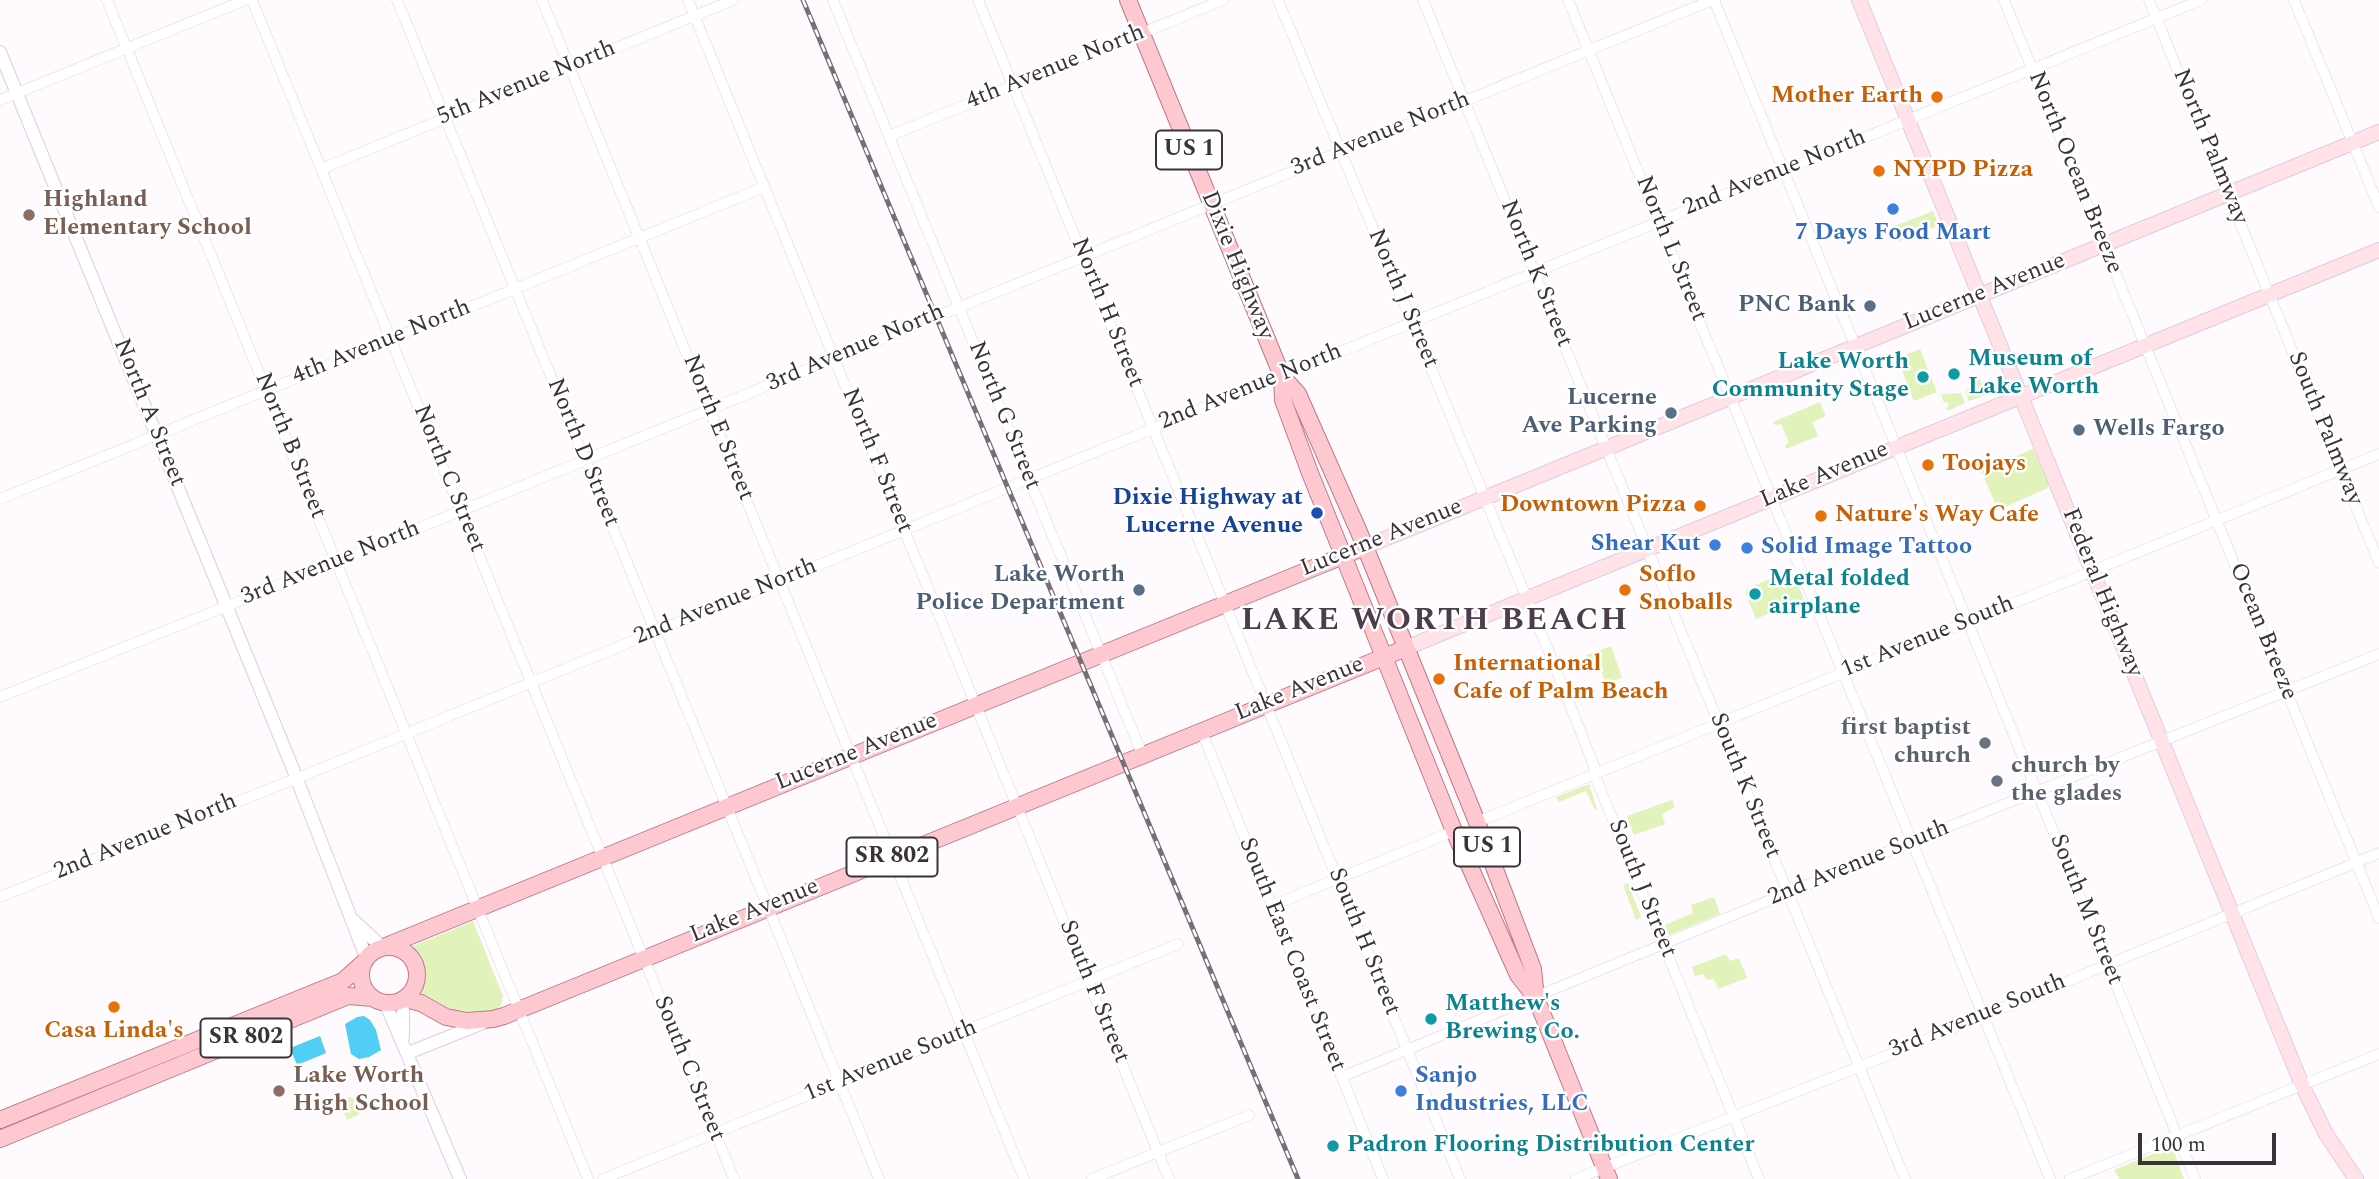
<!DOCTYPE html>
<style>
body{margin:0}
#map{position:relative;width:2379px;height:1179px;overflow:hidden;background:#fefafe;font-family:Spectral,serif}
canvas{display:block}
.scale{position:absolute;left:2138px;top:1133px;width:138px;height:32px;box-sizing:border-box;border:4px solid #3a3239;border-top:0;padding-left:9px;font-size:21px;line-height:24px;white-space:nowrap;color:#3a3239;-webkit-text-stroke:5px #fff;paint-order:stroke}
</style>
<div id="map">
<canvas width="2379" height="1179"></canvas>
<div class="scale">100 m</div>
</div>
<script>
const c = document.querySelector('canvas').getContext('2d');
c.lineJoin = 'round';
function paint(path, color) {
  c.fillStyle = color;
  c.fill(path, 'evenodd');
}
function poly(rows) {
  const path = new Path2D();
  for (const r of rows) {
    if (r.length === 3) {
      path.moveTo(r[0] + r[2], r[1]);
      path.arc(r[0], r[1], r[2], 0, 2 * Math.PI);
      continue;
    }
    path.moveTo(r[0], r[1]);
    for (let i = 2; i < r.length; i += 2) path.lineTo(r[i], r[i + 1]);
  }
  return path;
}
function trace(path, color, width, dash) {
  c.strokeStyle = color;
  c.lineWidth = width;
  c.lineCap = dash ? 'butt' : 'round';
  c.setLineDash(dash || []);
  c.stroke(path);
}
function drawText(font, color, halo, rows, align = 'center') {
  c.font = font + ' Spectral,serif';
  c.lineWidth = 5;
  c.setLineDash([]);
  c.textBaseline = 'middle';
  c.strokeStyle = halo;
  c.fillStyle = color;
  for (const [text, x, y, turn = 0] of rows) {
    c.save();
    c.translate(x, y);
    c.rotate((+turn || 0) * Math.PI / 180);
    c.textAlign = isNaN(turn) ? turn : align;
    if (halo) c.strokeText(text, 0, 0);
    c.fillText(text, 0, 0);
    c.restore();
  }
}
paint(poly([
 [1933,211,1939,225,1898,242,1887,229],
 [1920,349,1937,392,1914,401,1897,358],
 [1980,379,1986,395,1969,401,1965,391],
 [1961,393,1965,403,1947,411,1946,408,1949,406,1947,401,1944,403,1941,394],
 [1820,402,1826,416,1812,422,1818,436,1786,449,1785,445,1789,443,1781,424,1775,425,1773,422],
 [2033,449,2048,483,2048,488,1998,510,1981,471],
 [1787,572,1792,572,1804,599,1756,619,1745,592,1748,588],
 [1611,646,1622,678,1606,683,1600,669,1592,672,1586,655],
 [1589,784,1597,809,1595,810,1586,791,1559,802,1556,797],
 [1672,800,1675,807,1662,814,1665,824,1634,835,1627,816],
 [1628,883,1641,917,1636,920,1623,885],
 [1714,897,1720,914,1669,935,1665,925,1693,913,1691,905],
 [473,921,503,996,501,1006,490,1012,455,1011,420,992,420,968,409,948],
 [1726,954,1730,961,1739,958,1747,978,1718,989,1714,979,1707,980,1703,974,1695,976,1692,967],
 [350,1097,357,1100,360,1111,358,1115,347,1120,339,1101],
 [2172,1146,2184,1179,2119,1179,2114,1170]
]), '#e1f3bb');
paint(poly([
 [364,1016,370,1020,376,1030,381,1050,369,1057,359,1059,351,1054,345,1024,357,1017],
 [320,1036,326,1053,297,1065,290,1048]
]), '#51cef3');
const minor = poly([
 [107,0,588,1179],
 [252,0,734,1179],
 [397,0,879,1179],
 [542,0,1024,1179],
 [688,0,1169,1179],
 [833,0,1142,754],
 [978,0,1460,1179],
 [1278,0,1554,664,1594,766,1597,781,1759,1179],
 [1423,0,1905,1179],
 [1568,0,2050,1179],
 [1714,0,2195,1179],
 [2004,0,2379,918],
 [2149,0,2379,563],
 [2294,0,2379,207],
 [0,100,245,0],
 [889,136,1223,0],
 [321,169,733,0],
 [0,499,764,187],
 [0,697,235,603,1712,0],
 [1201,730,1383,1179],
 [300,777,2201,0],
 [1477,822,2379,454],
 [0,897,292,780],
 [1271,906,1454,831],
 [1341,1077,1918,839,2379,654],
 [603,1179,1178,944],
 [1092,1179,1249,1115],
 [1576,1179,1866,1064,2379,853],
 [2070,1179,2379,1054]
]);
const tertiary = poly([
 [0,52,295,774],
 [298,782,366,957],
 [354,921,382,947],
 [403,1001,403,1037],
 [385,1002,460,1179],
 [408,1053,483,1023]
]);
const secondary = poly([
 [1859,0,2302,1085,2326,1134,2356,1179],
 [1365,547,2379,132],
 [1406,648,2379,250]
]);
const primary = poly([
 [1128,0,1282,376,1283,400,1310,473,1454,831,1518,975,1536,998],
 [1282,376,1298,394,1359,532,1477,822,1533,969,1536,998,1609,1179],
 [386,946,1365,547],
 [389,975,28],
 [406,999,421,1003,446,1017,467,1021,493,1019,504,1016,1406,648],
 [0,1120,343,981,362,964],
 [0,1139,348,996,373,998]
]);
trace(minor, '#e0cdde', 11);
trace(tertiary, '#e0cdde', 14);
trace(secondary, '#e0cdde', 16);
trace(primary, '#b97b88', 18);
trace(minor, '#fff', 10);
trace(tertiary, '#fff', 12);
trace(secondary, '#ffe3e8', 14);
trace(primary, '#fec8d1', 16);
const rail = poly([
 [803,0,1298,1179]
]);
trace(rail, '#766f75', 5);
trace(rail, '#fff', 2.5, [8]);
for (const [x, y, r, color] of [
 [1937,97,7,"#e8710a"],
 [1879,171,7,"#e8710a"],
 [1893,209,7,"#3f7fe0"],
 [29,215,7,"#8d6e63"],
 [1870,306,7,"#5c6f8a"],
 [1954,374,7,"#0f9aa8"],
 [1923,377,7,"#0f9aa8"],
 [1671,413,7,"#5c6f8a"],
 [2079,430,7,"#5c6f8a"],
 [1928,465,7,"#e8710a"],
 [1700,506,7,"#e8710a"],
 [1317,513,7,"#1a4fb4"],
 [1821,516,7,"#e8710a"],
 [1715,545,7,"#3f7fe0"],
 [1747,548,7,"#3f7fe0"],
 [1139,590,7,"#5c6f8a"],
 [1625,590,7,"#e8710a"],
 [1755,594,7,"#0f9aa8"],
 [1439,679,7,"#e8710a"],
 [1985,743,7,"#6b7280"],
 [1997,781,7,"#6b7280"],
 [114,1007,7,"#e8710a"],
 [1431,1019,7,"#0f9aa8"],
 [279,1091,7,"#8d6e63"],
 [1401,1091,7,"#3f7fe0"],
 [1333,1146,7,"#0f9aa8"]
]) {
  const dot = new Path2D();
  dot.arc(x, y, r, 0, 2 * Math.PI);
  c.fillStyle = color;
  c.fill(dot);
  trace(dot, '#fff', 2.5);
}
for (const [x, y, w] of [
 [1189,150,66],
 [1487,847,66],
 [892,857,91],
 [246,1038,91]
]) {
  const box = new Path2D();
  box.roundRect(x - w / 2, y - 19.5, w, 39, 5);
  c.fillStyle = '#fff';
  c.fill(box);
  trace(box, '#3a3239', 2);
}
drawText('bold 23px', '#3a3239', null, [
 ["US 1",1189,150],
 ["US 1",1487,847],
 ["SR 802",892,857],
 ["SR 802",246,1038]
]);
drawText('24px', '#3a3239', '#fff', [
 ["4th Avenue North",1056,68,-22],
 ["5th Avenue North",527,84,-22],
 ["3rd Avenue North",1381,135,-22],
 ["North Palmway",2209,147,68],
 ["North Ocean Breeze",2074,173,68],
 ["2nd Avenue North",1775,174,-22],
 ["North L Street",1670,249,68],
 ["Dixie Highway",1236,266,68],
 ["North K Street",1535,274,68],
 ["Lucerne Avenue",1985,293,-22],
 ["North J Street",1402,299,67],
 ["North H Street",1106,313,68],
 ["4th Avenue North",382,343,-22],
 ["3rd Avenue North",856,349,-23],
 ["2nd Avenue North",1251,388,-22],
 ["North A Street",148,413,68],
 ["North G Street",1003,416,68],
 ["North E Street",717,428,68],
 ["South Palmway",2324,429,68],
 ["North B Street",289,446,68],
 ["North D Street",582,453,68],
 ["North F Street",876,461,68],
 ["Lake Avenue",1825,476,-23],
 ["North C Street",448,479,68],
 ["Lucerne Avenue",1382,539,-22],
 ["3rd Avenue North",331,564,-22],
 ["Federal Highway",2101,593,68],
 ["2nd Avenue North",726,603,-22],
 ["Ocean Breeze",2262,632,68],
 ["1st Avenue South",1928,638,-22],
 ["Lake Avenue",1300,690,-22],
 ["Lucerne Avenue",857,753,-22],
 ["South K Street",1744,786,68],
 ["2nd Avenue North",146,838,-22],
 ["2nd Avenue South",1859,864,-22],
 ["South J Street",1641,889,68],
 ["South M Street",2085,910,68],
 ["Lake Avenue",755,912,-22],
 ["South H Street",1363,942,68],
 ["South East Coast Street",1291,955,68],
 ["South F Street",1093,992,68],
 ["3rd Avenue South",1978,1017,-22],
 ["1st Avenue South",891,1062,-22],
 ["South C Street",688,1069,68]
]);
drawText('bold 24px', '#c56008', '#fff', [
 ["Mother Earth",1923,97,"right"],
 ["NYPD Pizza",1893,171],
 ["Toojays",1942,465],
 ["Downtown Pizza",1686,506,"right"],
 ["Nature's Way Cafe",1835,516],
 ["Soflo",1639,576],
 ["Snoballs",1639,604],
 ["International",1453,665],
 ["Cafe of Palm Beach",1453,693],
 ["Casa Linda's",114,1032,"center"]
], 'left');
drawText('bold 24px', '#785e54', '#fff', [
 ["Highland",43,201],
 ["Elementary School",43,229],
 ["Lake Worth",293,1077],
 ["High School",293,1105]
], 'left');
drawText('bold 24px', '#366cbe', '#fff', [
 ["7 Days Food Mart",1893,234,"center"],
 ["Shear Kut",1701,545,"right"],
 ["Solid Image Tattoo",1761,548],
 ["Sanjo",1415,1077],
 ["Industries, LLC",1415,1105]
], 'left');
drawText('bold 24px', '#4e5e75', '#fff', [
 ["PNC Bank",1856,306],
 ["Lucerne",1657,399],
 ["Ave Parking",1657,427],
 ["Wells Fargo",2093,430,"left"],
 ["Lake Worth",1125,576],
 ["Police Department",1125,604]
], 'right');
drawText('bold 24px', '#0d838f', '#fff', [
 ["Museum of",1968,360],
 ["Lake Worth",1968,388],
 ["Lake Worth",1909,363,"right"],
 ["Community Stage",1909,391,"right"],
 ["Metal folded",1769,580],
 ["airplane",1769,608],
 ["Matthew's",1445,1005],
 ["Brewing Co.",1445,1033],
 ["Padron Flooring Distribution Center",1347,1146]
], 'left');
drawText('bold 24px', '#164399', '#fff', [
 ["Dixie Highway at",1303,499],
 ["Lucerne Avenue",1303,527]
], 'right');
drawText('bold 24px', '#5b616d', '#fff', [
 ["first baptist",1971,729],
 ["church",1971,757],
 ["church by",2011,767,"left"],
 ["the glades",2011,795,"left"]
], 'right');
c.letterSpacing = '2px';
drawText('bold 32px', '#4b3d4b', '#fff', [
 ["LAKE WORTH BEACH",1435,623]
]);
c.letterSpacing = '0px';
</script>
